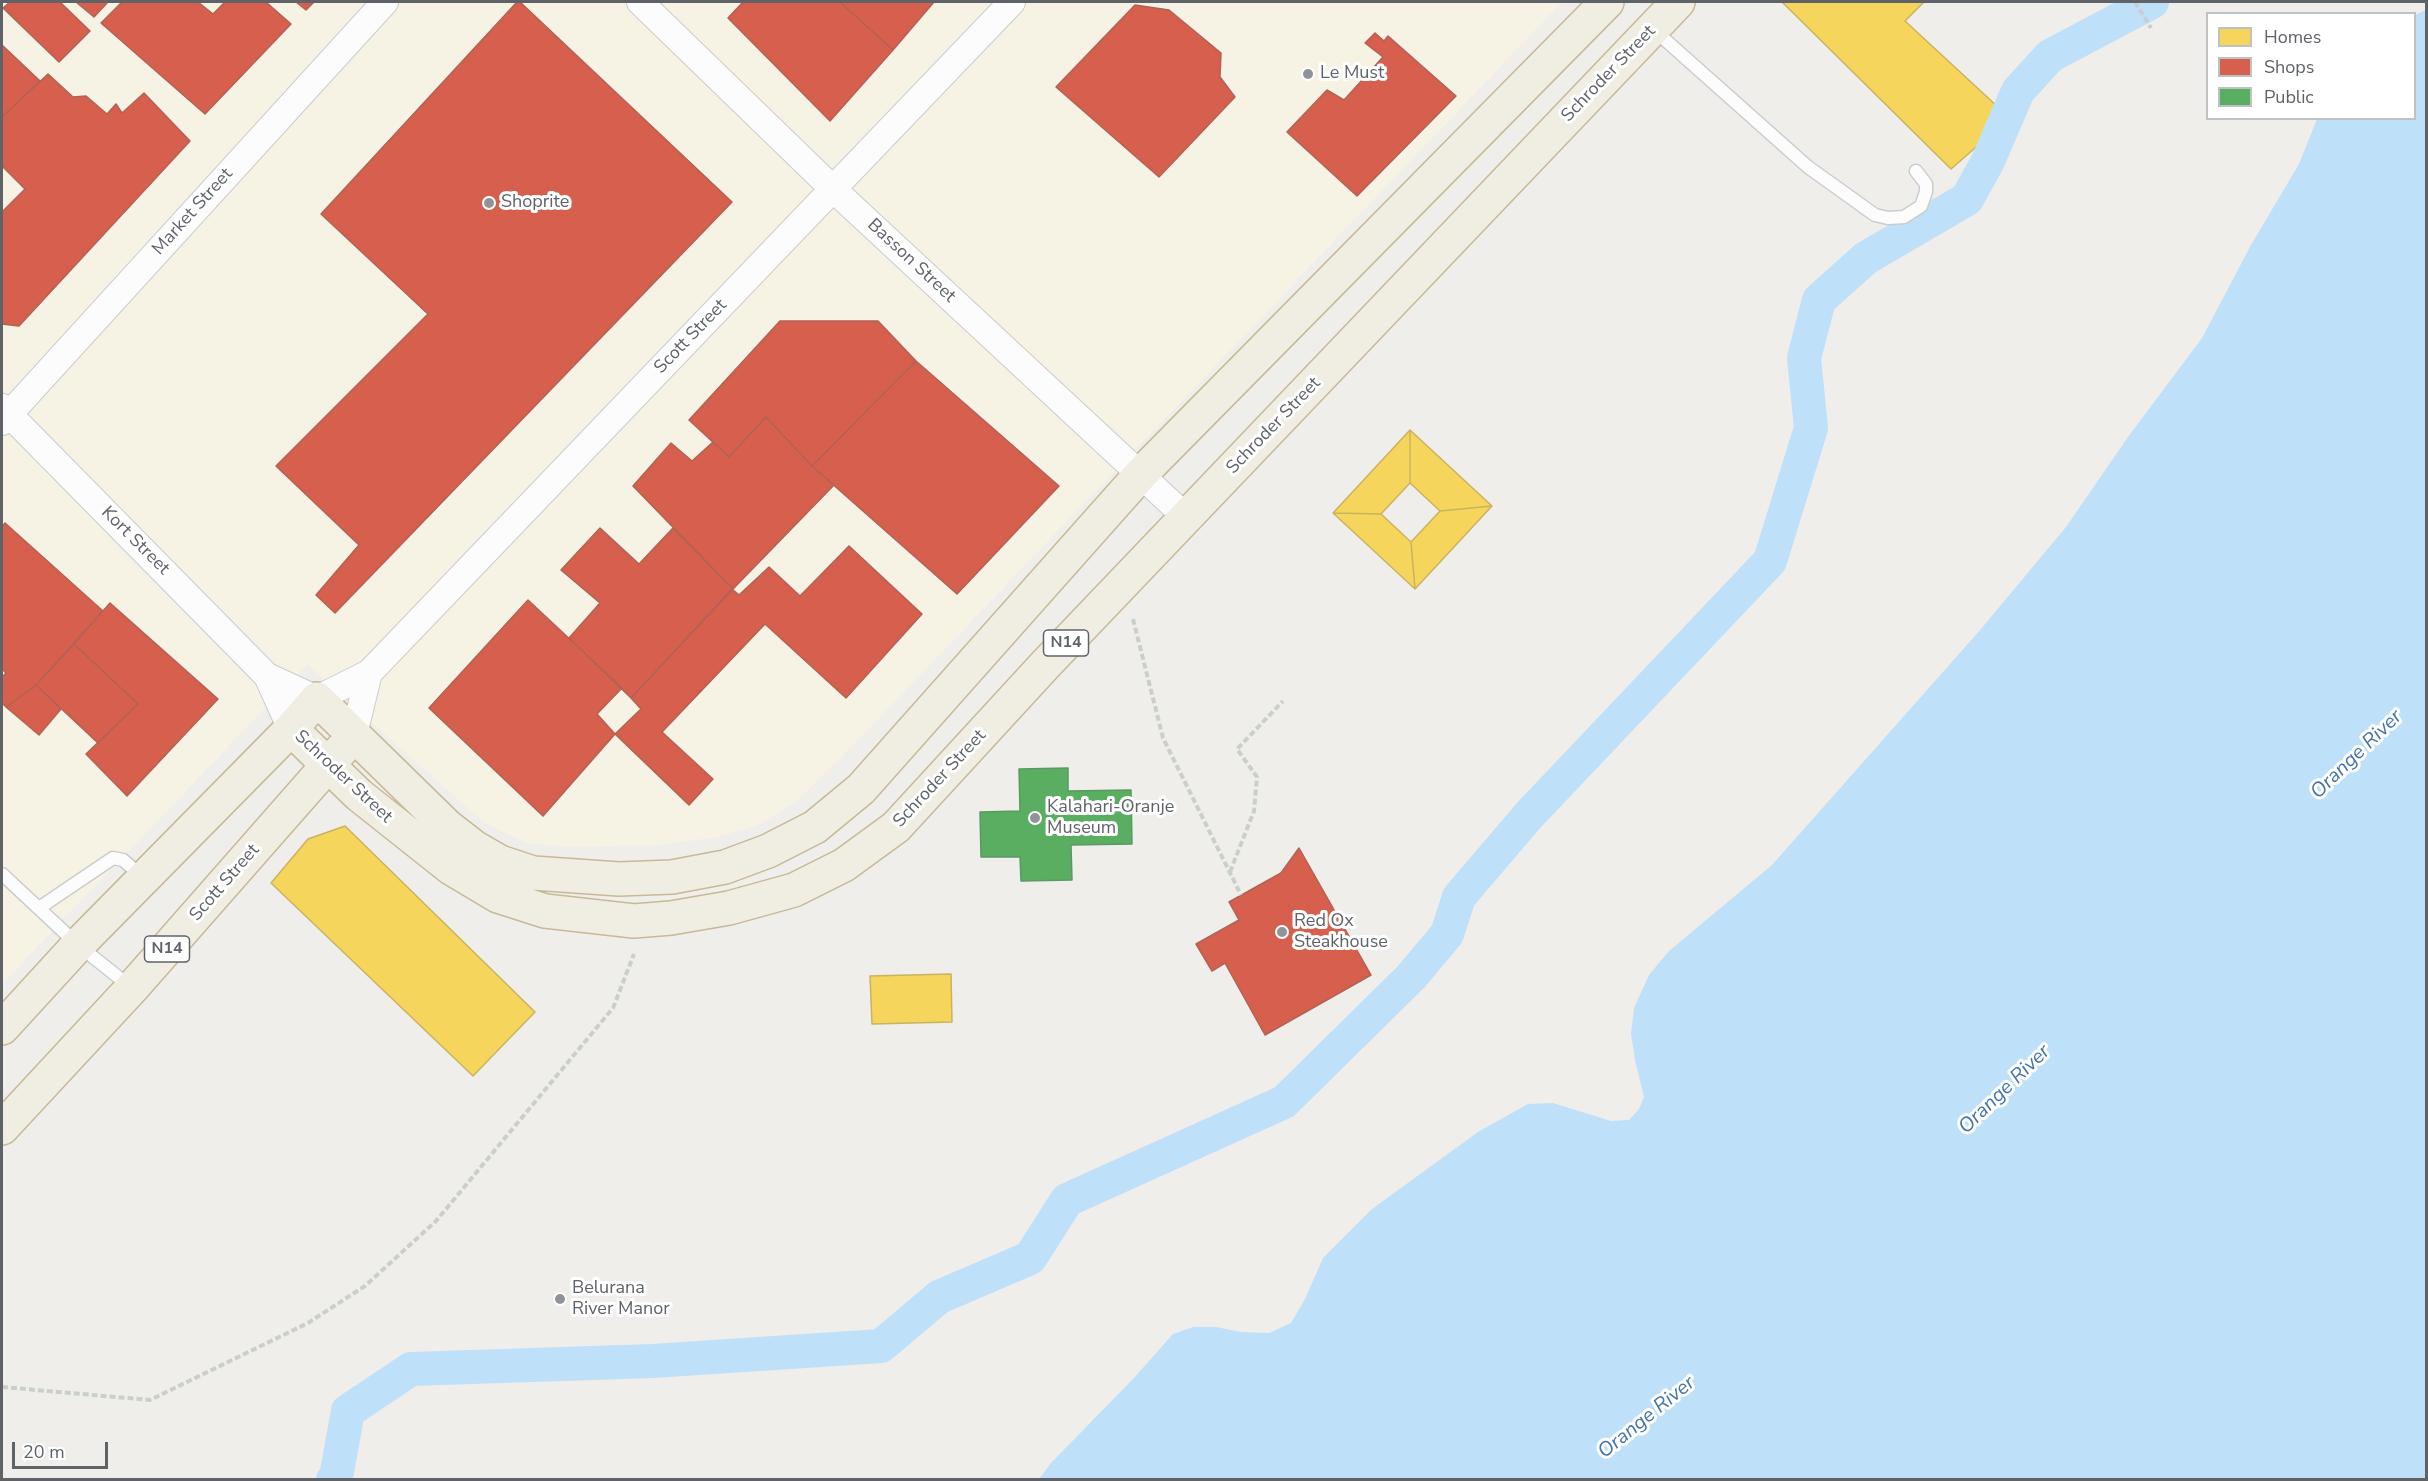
<!DOCTYPE html>
<style>
body{margin:0}
#map{position:relative;width:2428px;height:1481px;overflow:hidden;background:#efeeea;font-family:"Nunito Sans",sans-serif}
canvas{display:block}
.frame{position:absolute;inset:0;border:3px solid #5f6368;pointer-events:none}
.legend{position:absolute;left:2206px;top:12px;width:210px;height:108px;box-sizing:border-box;background:#fff;border:2px solid #bfc1c3;margin:0;padding:8px 10px;list-style:none;font-size:18px;color:#5f6368}
.legend li{display:flex;align-items:center;gap:12px;height:30px}
.legend b{width:30px;border:2px solid #bfc1c3}
.scale{position:absolute;left:12px;top:1442px;width:96px;height:27px;box-sizing:border-box;border:3px solid #5f6368;border-top:0;padding-left:8px;font-size:18px;line-height:21px;white-space:nowrap;color:#5f6368;-webkit-text-stroke:4px #fff;paint-order:stroke}
</style>
<div id="map">
<canvas width="2428" height="1481"></canvas>
<div class="frame"></div>
<ul class="legend">
<li><b style="height:16px;background:#f6d55c"></b>Homes</li>
<li><b style="height:16px;background:#d6604d"></b>Shops</li>
<li><b style="height:16px;background:#5aae61"></b>Public</li>
</ul>
<div class="scale">20 m</div>
</div>
<script>
const c = document.querySelector('canvas').getContext('2d');
c.lineJoin = 'round';
function paint(path, color) {
  c.fillStyle = color;
  c.fill(path, 'evenodd');
}
function poly(rows) {
  const path = new Path2D();
  for (const r of rows) {
    path.moveTo(r[0], r[1]);
    for (let i = 2; i < r.length; i += 2) path.lineTo(r[i], r[i + 1]);
  }
  return path;
}
function trace(path, color, width, dash) {
  c.strokeStyle = color;
  c.lineWidth = width;
  c.lineCap = dash ? 'butt' : 'round';
  c.setLineDash(dash || []);
  c.stroke(path);
}
function drawText(font, color, halo, rows, align = 'center') {
  c.font = font + ' "Nunito Sans",sans-serif';
  c.lineWidth = 6;
  c.setLineDash([]);
  c.textBaseline = 'middle';
  c.strokeStyle = halo;
  c.fillStyle = color;
  for (const [text, x, y, turn = 0] of rows) {
    c.save();
    c.translate(x, y);
    c.rotate((+turn || 0) * Math.PI / 180);
    c.textAlign = isNaN(turn) ? turn : align;
    if (halo) c.strokeText(text, 0, 0);
    c.fillText(text, 0, 0);
    c.restore();
  }
}
paint(poly([
 [2,2,1562,2,841,758,796,802,758,825,717,837,660,845,567,847,527,843,483,822,307,664,2,984]
]), '#f7f3e4');
paint(poly([
 [2426,10,2426,1479,1039,1479,1051,1463,1133,1379,1173,1334,1193,1327,1216,1327,1241,1332,1269,1333,1291,1323,1305,1299,1323,1258,1372,1209,1478,1132,1528,1104,1553,1103,1611,1121,1629,1120,1639,1109,1644,1097,1635,1060,1631,1034,1634,1008,1649,975,1669,951,1772,865,1981,629,2066,527,2128,437,2202,338,2251,245,2299,164,2317,119,2414,118,2415,15]
]), '#bfe0f9');
const homes = poly([
 [1782,2,1924,2,1905,21,1999,108,1998,128,1951,169,1782,2],
 [1410,430,1410,483,1381,514,1333,513,1410,430],
 [1410,430,1492,506,1440,511,1410,483,1410,430],
 [1492,506,1415,589,1411,542,1440,511,1492,506],
 [1333,513,1381,514,1411,542,1415,589,1333,513],
 [345,826,535,1012,473,1076,271,883,308,839,345,826],
 [951,974,952,1022,872,1024,870,976,951,974]
]);
paint(homes, '#f6d55c');
trace(homes, '#c9b360', 1.5);
const shops = poly([
 [10,2,60,2,90,31,59,62,3,8,10,2],
 [76,2,108,2,94,17,76,2],
 [122,2,198,2,213,14,225,2,266,2,291,24,205,114,101,23,122,2],
 [296,2,314,2,306,10,296,2],
 [517,2,520,2,732,202,335,613,316,595,359,545,276,466,428,314,321,214,517,2],
 [743,2,840,2,893,50,830,121,728,18,743,2],
 [840,2,934,2,893,50,840,2],
 [1135,5,1169,10,1221,53,1220,77,1235,97,1159,177,1056,87,1135,5],
 [1375,33,1384,41,1388,36,1456,96,1357,196,1287,132,1327,90,1344,100,1383,57,1365,43,1375,33],
 [2,45,40,81,2,117,2,45],
 [48,74,73,97,86,96,107,114,116,104,122,113,144,93,190,141,19,326,2,324,2,212,25,189,2,166,2,117,48,74],
 [780,321,878,321,916,361,812,466,766,417,729,457,689,420,780,321],
 [916,361,1059,486,957,594,812,466,916,361],
 [766,417,812,466,834,485,733,589,633,486,671,443,692,461,713,442,729,457,766,417],
 [5,523,103,611,36,685,6,707,2,703,2,677,6,673,2,669,2,527,5,523],
 [600,528,639,564,673,528,733,589,631,698,569,638,600,603,561,570,600,528],
 [849,546,922,614,846,698,765,624,662,732,713,779,689,805,615,734,641,709,631,698,732,589,739,595,769,567,800,596,849,546],
 [528,600,622,688,597,714,615,734,543,816,429,708,528,600],
 [110,603,218,699,127,796,86,754,138,704,74,644,110,603],
 [74,644,138,704,98,743,36,685,74,644],
 [36,685,61,709,39,735,6,707,36,685],
 [1299,848,1371,975,1265,1035,1225,963,1212,971,1196,944,1239,920,1229,902,1281,873,1299,848]
]);
paint(shops, '#d6604d');
trace(shops, '#b26155', 1.5);
const public = poly([
 [1068,768,1068,791,1131,790,1132,844,1071,845,1072,880,1021,881,1020,857,981,857,980,812,1020,811,1019,769,1068,768]
]);
paint(public, '#5aae61');
trace(public, '#5c9863', 1.5);
trace(poly([
 [333,1480,336,1477,348,1411,411,1369,653,1361,881,1346,939,1297,1030,1258,1067,1200,1284,1102,1411,977,1447,934,1459,897,1529,815,1770,561,1811,428,1804,358,1819,300,1866,258,1967,199,1988,161,2018,91,2050,56,2152,2]
]), '#bfe0f9', 34);
const lane = poly([
 [1653,29,1808,167,1875,215,1888,218,1904,217,1921,206,1926,192,1926,184,1916,171],
 [2,874,78,945,132,988],
 [39,908,113,858,123,860,144,878]
]);
const street = poly([
 [640,2,833,189,1186,517],
 [2,407,267,676,291,729],
 [2,422,385,2],
 [267,676,317,699,369,673,1012,2],
 [354,734,369,673]
]);
const highway = poly([
 [291,729,359,795,451,868,498,896,545,911,634,921,671,918,729,908,794,890,844,865,896,827,1045,665,1678,2],
 [2,1028,78,945,291,729,317,699,447,826,474,847,500,862,533,873,619,879,672,877,725,867,768,851,815,827,861,789,1141,474,1607,2],
 [2,1128,132,988,342,749]
]);
trace(lane, '#cbcccc', 15);
trace(street, '#cbcccc', 28);
trace(highway, '#c8b996', 36);
trace(poly([
 [2135,2,2151,28],
 [1133,619,1163,738,1241,895],
 [1230,872,1254,811,1257,777,1237,749,1283,701],
 [2,1387,150,1400,308,1323,365,1286,436,1221,613,1008,634,954]
]), '#cacfcc', 4, [6, 3]);
trace(lane, '#fdfcfc', 12);
trace(street, '#fdfcfc', 26);
trace(highway, '#f0ede3', 33);
for (const [x, y, r, color] of [
 [1308,74,6,"#919496"],
 [489,203,6,"#919496"],
 [1035,818,6,"#919496"],
 [1282,932,6,"#919496"],
 [560,1299,6,"#919496"]
]) {
  const dot = new Path2D();
  dot.arc(x, y, r, 0, 2 * Math.PI);
  c.fillStyle = color;
  c.fill(dot);
  trace(dot, '#fff', 2);
}
for (const [x, y, w] of [
 [1066,643,45],
 [167,949,45]
]) {
  const box = new Path2D();
  box.roundRect(x - w / 2, y - 13, w, 26, 4.5);
  c.fillStyle = '#fff';
  c.fill(box);
  trace(box, '#5f6368', 1.5);
}
drawText('bold 16px', '#5f6368', null, [
 ["N14",1066,643],
 ["N14",167,949]
]);
drawText('18px', '#5f6368', '#fff', [
 ["Le Must",1320,74],
 ["Shoprite",501,203],
 ["Kalahari-Oranje",1047,808],
 ["Museum",1047,829],
 ["Red Ox",1294,922],
 ["Steakhouse",1294,943],
 ["Belurana",572,1289],
 ["River Manor",572,1310]
], 'left');
drawText('18px', '#5f6368', '#fff', [
 ["Schroder Street",1609,74,-46],
 ["Market Street",193,212,-48],
 ["Basson Street",911,261,43],
 ["Scott Street",691,337,-46],
 ["Schroder Street",1274,426,-46],
 ["Kort Street",135,541,45],
 ["Schroder Street",343,777,43],
 ["Schroder Street",940,779,-47],
 ["Scott Street",225,883,-49]
]);
drawText('italic 20px', '#4174aa', '#fff', [
 ["Orange River",2357,755,-44],
 ["Orange River",2005,1090,-44],
 ["Orange River",1647,1418,-39]
]);
</script>
